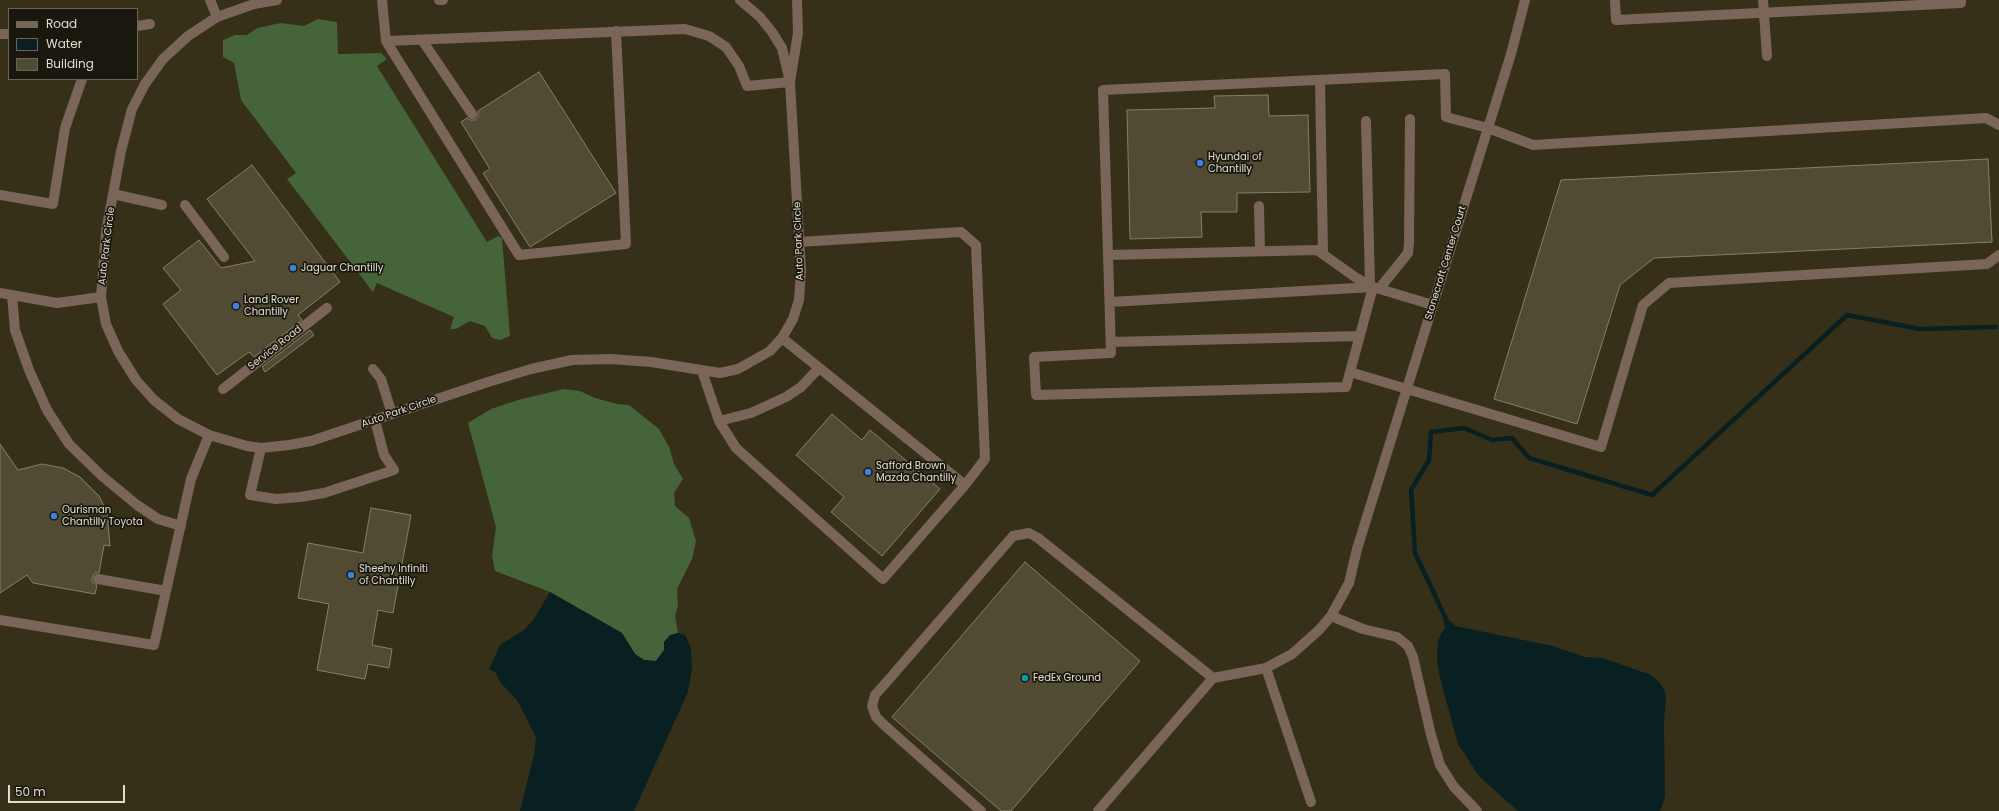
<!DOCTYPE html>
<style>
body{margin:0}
#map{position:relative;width:1999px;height:811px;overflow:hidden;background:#363019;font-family:Poppins,sans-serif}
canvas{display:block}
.legend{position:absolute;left:8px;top:8px;width:130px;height:72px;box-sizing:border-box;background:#1a180e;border:1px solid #69675b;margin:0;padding:5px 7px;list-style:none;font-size:12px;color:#e0ddcf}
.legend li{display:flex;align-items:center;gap:8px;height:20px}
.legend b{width:20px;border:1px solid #69675b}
.scale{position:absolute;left:8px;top:785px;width:117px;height:18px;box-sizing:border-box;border:2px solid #e0ddcf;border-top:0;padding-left:5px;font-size:12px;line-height:14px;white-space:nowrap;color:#e0ddcf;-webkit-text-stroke:3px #1a180e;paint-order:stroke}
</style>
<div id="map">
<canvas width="1999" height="811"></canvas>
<ul class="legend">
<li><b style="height:5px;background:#7a6558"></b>Road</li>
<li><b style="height:11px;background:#082021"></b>Water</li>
<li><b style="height:11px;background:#524b34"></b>Building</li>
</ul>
<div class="scale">50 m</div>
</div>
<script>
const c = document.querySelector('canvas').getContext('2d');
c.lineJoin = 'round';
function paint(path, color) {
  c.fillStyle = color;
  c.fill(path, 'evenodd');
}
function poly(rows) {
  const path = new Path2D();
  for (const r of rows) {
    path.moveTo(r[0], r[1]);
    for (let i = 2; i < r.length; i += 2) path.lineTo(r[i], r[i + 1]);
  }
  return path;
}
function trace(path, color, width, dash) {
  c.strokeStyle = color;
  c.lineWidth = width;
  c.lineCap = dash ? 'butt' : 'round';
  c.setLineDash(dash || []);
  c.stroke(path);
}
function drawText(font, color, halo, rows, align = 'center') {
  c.font = font + ' Poppins,sans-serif';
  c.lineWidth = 3.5;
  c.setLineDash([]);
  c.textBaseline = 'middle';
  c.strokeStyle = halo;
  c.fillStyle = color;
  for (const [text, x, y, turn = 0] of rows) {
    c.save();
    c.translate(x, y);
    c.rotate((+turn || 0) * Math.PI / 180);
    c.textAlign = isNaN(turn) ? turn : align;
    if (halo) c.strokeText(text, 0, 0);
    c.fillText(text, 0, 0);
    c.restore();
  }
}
paint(poly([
 [318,19,337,22,338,54,381,53,387,59,377,66,487,242,498,236,502,238,510,336,500,340,492,338,485,326,470,321,456,329,450,329,454,317,377,283,373,292,287,179,296,173,241,100,234,63,223,57,223,40,235,35,247,35,257,28,281,23,304,26],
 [564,389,580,391,595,398,617,404,629,405,659,429,669,447,674,464,683,479,674,493,675,506,689,518,696,541,692,559,677,589,678,606,675,616,678,633,670,635,664,650,656,661,644,660,635,654,622,633,550,592,495,571,492,556,496,527,468,423,491,409,518,400]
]), '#45643a');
paint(poly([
 [550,592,622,633,635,654,644,660,656,661,664,650,664,642,670,635,678,633,685,635,691,648,692,668,688,692,634,811,520,811,534,754,536,737,517,700,500,682,495,672,489,669,500,645,524,630,534,619],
 [1443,619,1448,619,1455,626,1553,646,1585,657,1603,658,1651,675,1660,683,1665,692,1666,699,1664,721,1665,797,1660,811,1518,811,1492,788,1479,776,1458,744,1440,678,1437,659,1438,640,1445,627]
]), '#082021');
trace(poly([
 [1446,619,1415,553,1411,490,1429,460,1431,432,1464,428,1492,440,1512,438,1529,458,1652,495,1847,315,1920,329,1996,327]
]), '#082021', 4.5);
const building = poly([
 [539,72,616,193,530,247,483,173,490,169,461,122,467,118,470,120,475,120,478,116,478,111,539,72],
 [1268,95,1269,116,1308,115,1310,192,1237,193,1237,212,1201,212,1202,237,1130,239,1127,110,1215,108,1214,96,1268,95],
 [1988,159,1992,242,1654,258,1620,285,1577,424,1494,399,1561,180,1988,159],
 [252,165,340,282,298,315,302,320,254,357,249,352,217,375,163,304,181,290,163,268,199,240,221,268,255,261,207,199,252,165],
 [310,330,314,335,265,372,262,367,310,330],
 [832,414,862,440,870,430,940,489,882,556,831,512,844,497,796,455,832,414],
 [0,444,18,470,42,464,63,468,80,477,99,496,107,512,110,546,104,545,99,573,95,573,92,578,92,582,97,585,95,594,33,583,27,575,0,593,0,444],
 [371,508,411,515,393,613,378,610,372,645,392,649,389,668,368,664,365,679,317,670,329,604,298,598,308,543,363,553,371,508],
 [1025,562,1140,661,1011,811,1001,811,892,717,1025,562]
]);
paint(building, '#524b34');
trace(building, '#867f66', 1);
trace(poly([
 [210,0,217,17],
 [277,0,254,4,217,17,188,36,163,59,145,84,132,109,121,151,106,232,101,297,106,324,118,351,136,380,154,400,178,419,209,435,247,446,261,448,289,445,311,441,488,382,531,369,572,360,611,359,651,362,720,373,738,369,770,351,782,338,793,319,799,300,801,271,790,82,782,48,772,32,760,17,740,0],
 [382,0,386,41,685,29,709,36,726,47,739,66,747,86,790,82,798,33,797,0],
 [439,0,443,0],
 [1615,0,1616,20,1961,3,1961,0],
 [1763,0,1767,56],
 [137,26,150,24],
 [0,34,9,34],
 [422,40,472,114],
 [386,41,519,255,626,244,616,31],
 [1320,80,1323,254],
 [1366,121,1370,285],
 [113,194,162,205],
 [0,195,53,204,65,128,82,79],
 [185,205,224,257],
 [1259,206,1260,251],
 [799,242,961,232,976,245,985,459,965,485],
 [1108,255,1111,353,1034,357,1036,395,1346,387,1350,372],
 [1379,289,1408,253,1409,243,1410,119],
 [0,293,57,303,101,297],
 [12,295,15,330,29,370,47,410,69,444,102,476,137,505,158,519,181,526],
 [1110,302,1373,287,1350,372,1601,447,1643,305,1669,283,1987,264,1999,255],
 [1433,305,1373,287,1355,277,1317,250,1108,255,1103,90,1445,74,1446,117,1488,128,1533,145,1986,118,1999,125],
 [1111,342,1359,336],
 [373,369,381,379,392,414],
 [702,371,719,421,736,448,883,579,965,485,782,338],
 [223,389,327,308],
 [719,421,751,413,786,397,801,387,819,368],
 [261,448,250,495,276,499,300,497,324,493,394,470,384,455,375,420],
 [98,579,166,591],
 [1331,616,1363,629,1397,637,1408,646,1413,657,1431,735,1440,765,1454,787,1477,811],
 [0,620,154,645,191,479,209,435],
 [1266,668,1311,802],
 [981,811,883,724,876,717,872,706,875,695,884,685,1013,536,1029,533,1038,538,1213,678],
 [1098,811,1213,678,1266,668,1292,654,1319,630,1331,616,1349,583,1357,549,1511,54,1525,0]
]), '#7a6558', 10);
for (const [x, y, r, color] of [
 [1200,163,4,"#3f7fe0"],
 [293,268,4,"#3f7fe0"],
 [236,306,4,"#3f7fe0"],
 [868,472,4,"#3f7fe0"],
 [54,516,4,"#3f7fe0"],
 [351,575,4,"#3f7fe0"],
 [1025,678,4,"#0f9aa8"]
]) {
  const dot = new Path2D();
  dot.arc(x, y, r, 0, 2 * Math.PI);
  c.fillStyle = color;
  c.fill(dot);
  trace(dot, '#1a180e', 1.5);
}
drawText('10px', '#e0ddcf', '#1a180e', [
 ["Hyundai of",1208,157],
 ["Chantilly",1208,169],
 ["Jaguar Chantilly",301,268],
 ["Land Rover",244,300],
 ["Chantilly",244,312],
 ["Safford Brown",876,466],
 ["Mazda Chantilly",876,478],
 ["Ourisman",62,510],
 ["Chantilly Toyota",62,522],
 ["Sheehy Infiniti",359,569],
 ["of Chantilly",359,581],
 ["FedEx Ground",1033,678]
], 'left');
drawText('10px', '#e0ddcf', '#1a180e', [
 ["Auto Park Circle",799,241,-92],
 ["Auto Park Circle",107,246,-83],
 ["Stonecroft Center Court",1446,263,-73],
 ["Service Road",275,348,-38],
 ["Auto Park Circle",399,412,-19]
]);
</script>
